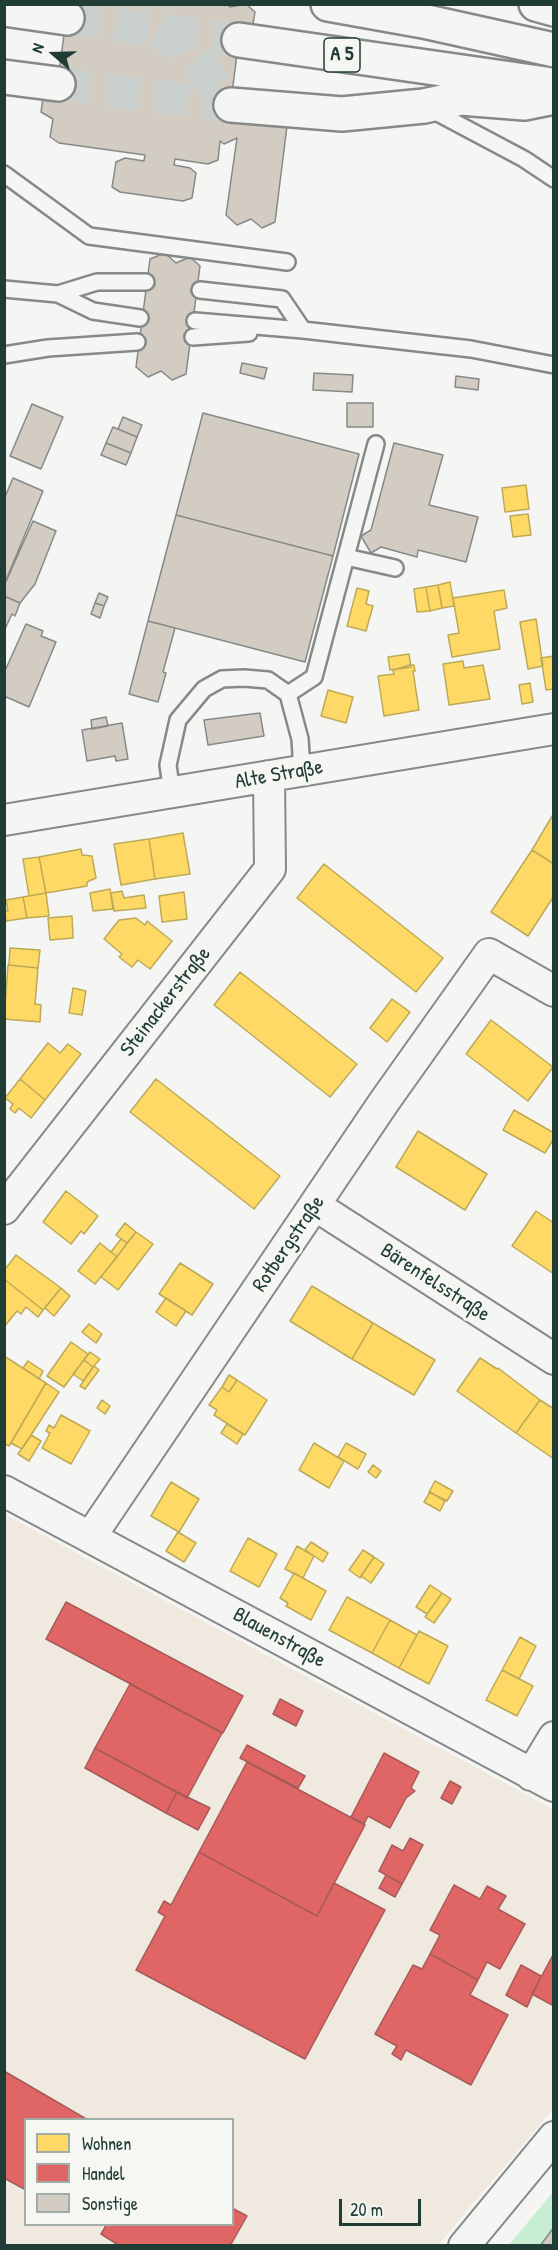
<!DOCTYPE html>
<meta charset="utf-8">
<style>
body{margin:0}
#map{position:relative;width:558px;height:2250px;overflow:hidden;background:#f5f5f3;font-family:"Patrick Hand",sans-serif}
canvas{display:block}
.frame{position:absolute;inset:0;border:6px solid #1f3d34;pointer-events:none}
.legend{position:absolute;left:24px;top:2118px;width:210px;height:108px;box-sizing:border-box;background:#f6f6f2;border:2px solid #a0aca6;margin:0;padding:8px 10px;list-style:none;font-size:18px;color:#1f3d34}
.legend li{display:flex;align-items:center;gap:12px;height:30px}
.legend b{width:30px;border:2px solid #a0aca6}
.north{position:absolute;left:24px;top:24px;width:60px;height:60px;-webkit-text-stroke:4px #f6f6f2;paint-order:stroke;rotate:290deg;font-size:16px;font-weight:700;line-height:24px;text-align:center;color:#1f3d34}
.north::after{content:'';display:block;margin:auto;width:21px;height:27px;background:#1f3d34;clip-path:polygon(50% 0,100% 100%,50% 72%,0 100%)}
.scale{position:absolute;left:339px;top:2199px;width:82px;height:27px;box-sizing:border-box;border:3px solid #1f3d34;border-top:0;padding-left:8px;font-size:18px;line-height:21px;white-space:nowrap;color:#1f3d34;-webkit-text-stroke:4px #f6f6f2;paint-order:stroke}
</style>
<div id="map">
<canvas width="558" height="2250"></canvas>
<div class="frame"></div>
<ul class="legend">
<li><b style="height:16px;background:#ffd966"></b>Wohnen</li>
<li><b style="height:16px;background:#e06666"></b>Handel</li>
<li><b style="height:16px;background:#d3ccc3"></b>Sonstige</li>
</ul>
<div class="north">N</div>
<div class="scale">20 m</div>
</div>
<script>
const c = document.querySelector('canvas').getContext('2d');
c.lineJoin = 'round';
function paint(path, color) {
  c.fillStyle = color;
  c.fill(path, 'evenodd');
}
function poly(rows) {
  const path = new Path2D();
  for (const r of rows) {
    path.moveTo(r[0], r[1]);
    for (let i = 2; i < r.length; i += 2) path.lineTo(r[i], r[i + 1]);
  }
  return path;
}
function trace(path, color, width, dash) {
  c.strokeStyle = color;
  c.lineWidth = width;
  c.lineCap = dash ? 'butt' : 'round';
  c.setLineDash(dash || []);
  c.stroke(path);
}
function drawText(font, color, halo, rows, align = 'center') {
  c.font = font + ' "Patrick Hand",sans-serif';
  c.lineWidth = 6;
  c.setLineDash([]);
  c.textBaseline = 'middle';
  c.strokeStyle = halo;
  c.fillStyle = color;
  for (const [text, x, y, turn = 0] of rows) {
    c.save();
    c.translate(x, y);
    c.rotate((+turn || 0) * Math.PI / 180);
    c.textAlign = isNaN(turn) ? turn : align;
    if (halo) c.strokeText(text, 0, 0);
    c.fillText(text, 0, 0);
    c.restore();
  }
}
paint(poly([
 [4,1514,553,1809,553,2109,438,2245,5,2245],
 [26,2120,232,2120,232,2224,26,2224]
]), '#f0e9e0');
paint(poly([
 [553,2192,553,2245,509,2245]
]), '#c7eed1');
const homes = poly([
 [526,485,529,509,505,512,502,488,526,485],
 [528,514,531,535,513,537,510,516,528,514],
 [450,582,454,606,442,608,438,585,450,582],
 [438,585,442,608,430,611,426,587,438,585],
 [426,587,430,611,417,612,414,589,426,587],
 [357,588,369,591,366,604,373,606,366,631,347,626,357,588],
 [504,590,507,608,494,611,500,649,452,657,448,635,459,633,453,598,504,590],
 [536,619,543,666,528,669,520,622,536,619],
 [409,654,411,667,390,670,388,657,409,654],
 [554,656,554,689,546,690,541,658,554,656],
 [463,661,464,668,483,665,490,699,449,705,443,664,463,661],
 [410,665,414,665,415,671,413,671,419,710,384,716,378,676,394,674,393,670,410,665],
 [530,683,533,702,522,704,519,685,530,683],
 [328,690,353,697,346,723,321,716,328,690],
 [554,813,554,864,532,850,554,813],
 [183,833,190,874,155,879,149,839,183,833],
 [149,839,155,879,121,885,114,844,149,839],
 [81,849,82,855,92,856,96,878,87,882,87,886,46,893,39,857,81,849],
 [532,850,554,864,554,896,528,936,491,912,532,850],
 [39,857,46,893,29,896,23,859,39,857],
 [324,864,443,958,416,992,297,898,324,864],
 [110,889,113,909,93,911,90,893,110,889],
 [122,891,124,898,144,895,146,908,114,911,111,893,122,891],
 [184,892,187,919,162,922,159,896,184,892],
 [46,893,49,916,27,918,23,897,46,893],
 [23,897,27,918,6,921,5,911,8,911,6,900,23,897],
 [72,916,73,938,50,940,48,918,72,916],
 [136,918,145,925,147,921,172,941,150,969,138,960,132,967,119,957,122,954,104,939,119,920,136,918],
 [10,948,40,950,38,968,9,965,10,948],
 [8,965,38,968,35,1004,41,1005,40,1022,4,1019,8,965],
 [240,972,357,1064,330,1097,214,1005,240,972],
 [73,988,86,991,82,1015,69,1013,73,988],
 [392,999,410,1012,387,1042,370,1028,392,999],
 [491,1020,553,1067,528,1101,466,1054,491,1020],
 [48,1043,60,1053,68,1044,81,1054,45,1100,20,1079,48,1043],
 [20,1079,45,1100,31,1118,19,1108,15,1113,10,1109,13,1104,5,1098,20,1079],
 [156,1079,280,1176,254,1209,130,1112,156,1079],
 [514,1110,554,1133,554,1138,545,1153,503,1130,514,1110],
 [418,1131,487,1174,465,1210,396,1167,418,1131],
 [66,1191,98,1216,84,1234,81,1231,71,1244,43,1222,66,1191],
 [536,1211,554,1223,554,1274,512,1246,536,1211],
 [125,1223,136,1232,127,1243,116,1235,125,1223],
 [136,1232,153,1244,118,1290,101,1277,136,1232],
 [121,1239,127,1243,117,1257,111,1252,121,1239],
 [100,1243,117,1257,95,1284,78,1271,100,1243],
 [16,1255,61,1288,43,1310,4,1279,4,1267,6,1268,16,1255],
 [180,1263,213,1284,192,1315,159,1294,180,1263],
 [4,1279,43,1310,38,1317,26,1307,21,1314,17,1311,4,1327,4,1279],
 [312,1286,373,1323,352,1359,290,1321,312,1286],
 [61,1288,70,1296,54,1316,45,1308,61,1288],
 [166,1298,186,1311,176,1326,156,1312,166,1298],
 [373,1323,435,1360,414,1395,352,1359,373,1323],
 [89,1324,102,1334,96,1343,82,1332,89,1324],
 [71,1342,88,1354,64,1387,47,1376,71,1342],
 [90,1352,100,1359,93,1367,84,1360,90,1352],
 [4,1356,46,1383,9,1446,4,1443,4,1356],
 [480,1358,497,1369,498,1368,540,1400,516,1433,457,1391,480,1358],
 [84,1360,93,1367,83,1381,73,1374,84,1360],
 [28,1361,43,1371,39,1379,23,1368,28,1361],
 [94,1366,99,1370,85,1389,80,1386,94,1366],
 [229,1375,237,1380,229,1392,222,1387,229,1375],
 [237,1380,267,1400,245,1435,214,1415,217,1410,209,1405,222,1387,229,1392,237,1380],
 [46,1383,59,1392,22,1449,11,1443,46,1383],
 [102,1400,110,1406,105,1414,97,1408,102,1400],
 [540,1400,554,1409,554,1459,516,1433,540,1400],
 [61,1415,90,1431,71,1464,42,1448,50,1433,46,1431,49,1425,54,1428,61,1415],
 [227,1424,243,1434,237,1444,221,1433,227,1424],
 [31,1435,41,1441,29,1461,18,1454,31,1435],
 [314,1443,344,1461,329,1488,299,1470,314,1443],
 [346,1443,366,1454,358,1469,338,1457,346,1443],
 [373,1465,381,1471,376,1478,368,1472,373,1465],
 [435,1481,453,1491,447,1501,429,1492,435,1481],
 [171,1482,199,1499,179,1532,151,1516,171,1482],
 [430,1492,445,1501,440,1511,424,1502,430,1492],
 [178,1532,196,1543,184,1562,166,1551,178,1532],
 [248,1538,277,1554,259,1587,230,1571,248,1538],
 [311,1542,328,1553,323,1562,305,1550,311,1542],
 [297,1546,314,1556,303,1578,285,1569,297,1546],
 [363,1550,374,1557,360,1578,349,1570,363,1550],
 [374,1557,384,1564,371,1583,361,1576,374,1557],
 [294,1573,326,1591,311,1620,286,1606,288,1603,280,1598,294,1573],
 [430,1585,442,1593,427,1614,416,1607,430,1585],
 [442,1593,451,1599,434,1623,425,1617,442,1593],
 [347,1597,390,1620,372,1653,329,1630,347,1597],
 [390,1620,417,1635,399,1668,372,1653,390,1620],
 [419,1631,448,1646,429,1684,399,1668,419,1631],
 [520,1637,536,1646,519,1679,502,1670,520,1637],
 [502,1670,533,1686,517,1716,486,1700,502,1670]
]);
paint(homes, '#ffd966');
trace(homes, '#bcaa57', 1.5);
const shops = poly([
 [66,1602,243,1696,223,1733,46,1639,66,1602],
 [130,1684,222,1733,187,1798,95,1748,130,1684],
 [280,1699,303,1711,296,1726,273,1714,280,1699],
 [247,1745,305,1776,298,1788,240,1758,247,1745],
 [95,1748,177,1792,166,1813,85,1768,95,1748],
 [384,1753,419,1772,411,1788,415,1791,406,1798,390,1828,368,1816,364,1824,351,1817,384,1753],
 [247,1762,365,1825,317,1916,199,1852,247,1762],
 [450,1781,461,1787,452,1804,441,1798,450,1781],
 [177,1792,210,1808,198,1830,166,1813,177,1792],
 [410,1838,423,1845,402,1884,379,1871,392,1845,403,1851,410,1838],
 [199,1852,317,1916,334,1883,385,1910,305,2059,136,1970,165,1916,158,1912,164,1901,171,1905,199,1852],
 [386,1875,402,1884,395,1897,379,1888,386,1875],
 [454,1885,480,1899,487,1886,506,1896,498,1909,525,1924,500,1969,487,1962,478,1980,430,1954,440,1935,430,1930,454,1885],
 [554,1953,554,2006,532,1994,554,1953],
 [430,1954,478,1980,470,1995,508,2015,471,2085,406,2050,401,2060,392,2054,397,2046,375,2034,413,1965,422,1969,430,1954],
 [521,1965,541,1976,527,2007,506,1995,521,1965],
 [4,2071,88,2120,26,2120,26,2190,4,2178,4,2071],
 [232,2208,247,2216,230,2246,120,2246,101,2234,107,2224,232,2224,232,2208]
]);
paint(shops, '#e06666');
trace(shops, '#a65a57', 1.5);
const building = poly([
 [66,4,226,4,230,7,246,4,255,12,253,24,240,30,229,117,287,126,275,222,262,228,251,219,237,225,226,215,237,138,224,144,220,141,218,160,208,164,175,159,174,165,190,168,196,173,192,198,183,201,120,192,112,187,116,162,125,158,144,161,145,155,59,143,50,137,53,119,41,112,43,98,56,93,68,6,66,4],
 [165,253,176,263,190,257,200,266,186,374,172,380,161,371,148,377,136,367,150,259,165,253],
 [242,363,267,368,264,379,240,373,242,363],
 [314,373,353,375,352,392,313,390,314,373],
 [456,376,479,379,478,390,455,387,456,376],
 [347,403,373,403,373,427,347,427,347,403],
 [32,404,63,417,41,469,10,456,32,404],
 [203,413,359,454,333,556,176,515,203,413],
 [123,417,142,425,137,437,118,429,123,417],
 [113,427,137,437,131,453,106,443,113,427],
 [106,443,131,453,126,465,101,455,106,443],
 [394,443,443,455,429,505,478,517,466,562,418,550,417,557,381,547,371,553,361,536,371,530,394,443],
 [13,478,43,491,4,585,4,499,13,478],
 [176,515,333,556,305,662,148,621,176,515],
 [33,521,56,531,35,584,20,603,4,596,4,586,33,521],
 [99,593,108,597,104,606,95,603,99,593],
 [4,596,20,603,15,616,12,614,4,631,4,596],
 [95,603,104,606,100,618,91,614,95,603],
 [148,621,175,628,163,672,166,673,158,702,129,694,148,621],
 [26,624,43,631,41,636,56,642,29,707,4,696,4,673,26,624],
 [260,713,264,736,208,745,204,720,260,713],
 [106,717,108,726,92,729,91,720,106,717],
 [122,723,128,759,116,761,115,756,87,761,82,730,122,723],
 [554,2227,554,2246,540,2246,554,2227]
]);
paint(building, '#d3ccc3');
trace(building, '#858a88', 1.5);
trace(poly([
 [67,18,239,40],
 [157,30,179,44,198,62,228,105],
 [58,84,231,105]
]), '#cad0cd', 33, [33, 16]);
const lane = poly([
 [430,109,524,159,554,179],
 [4,174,89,236,287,262],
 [4,289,58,294,93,311,140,318],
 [200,290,282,299,303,330],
 [58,294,97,282,146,282],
 [195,321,303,330,471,349,554,365],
 [193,337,249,333],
 [4,355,48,348,137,342],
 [346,557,395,568],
 [288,694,314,677,376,444],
 [172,793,168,765,178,720,204,689,222,679,244,678,268,680,288,694,300,739,302,770]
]);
const street = poly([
 [4,820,554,729],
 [316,1206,554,1359],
 [4,1209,270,869,269,776],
 [4,1491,554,1786],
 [91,1536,384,1102,489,954,554,991],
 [531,1775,554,1737],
 [464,2246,554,2137]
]);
const highway = poly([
 [328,4,423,21,554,50],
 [536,4,554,9],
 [4,9,67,18],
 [239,40,546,84],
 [4,77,58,84],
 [231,105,342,114,424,106,461,98,524,103,554,97]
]);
trace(lane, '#858a88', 20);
trace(street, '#858a88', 34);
trace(highway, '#858a88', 38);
trace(lane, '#f5f5f3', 15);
trace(street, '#f5f5f3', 30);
trace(highway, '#f5f5f3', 33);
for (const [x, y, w] of [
 [342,55,36]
]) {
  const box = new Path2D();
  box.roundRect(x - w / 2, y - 17, w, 34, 4.5);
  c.fillStyle = '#f6f6f2';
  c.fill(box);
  trace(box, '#1f3d34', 1.5);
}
drawText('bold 20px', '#1f3d34', null, [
 ["A 5",342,55]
]);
drawText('21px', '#1f3d34', '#f6f6f2', [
 ["Alte Straße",279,775,-10],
 ["Steinackerstraße",166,1002,-52],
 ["Rotbergstraße",289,1244,-56],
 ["Bärenfelsstraße",435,1283,33],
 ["Blauenstraße",279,1638,29]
]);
</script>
